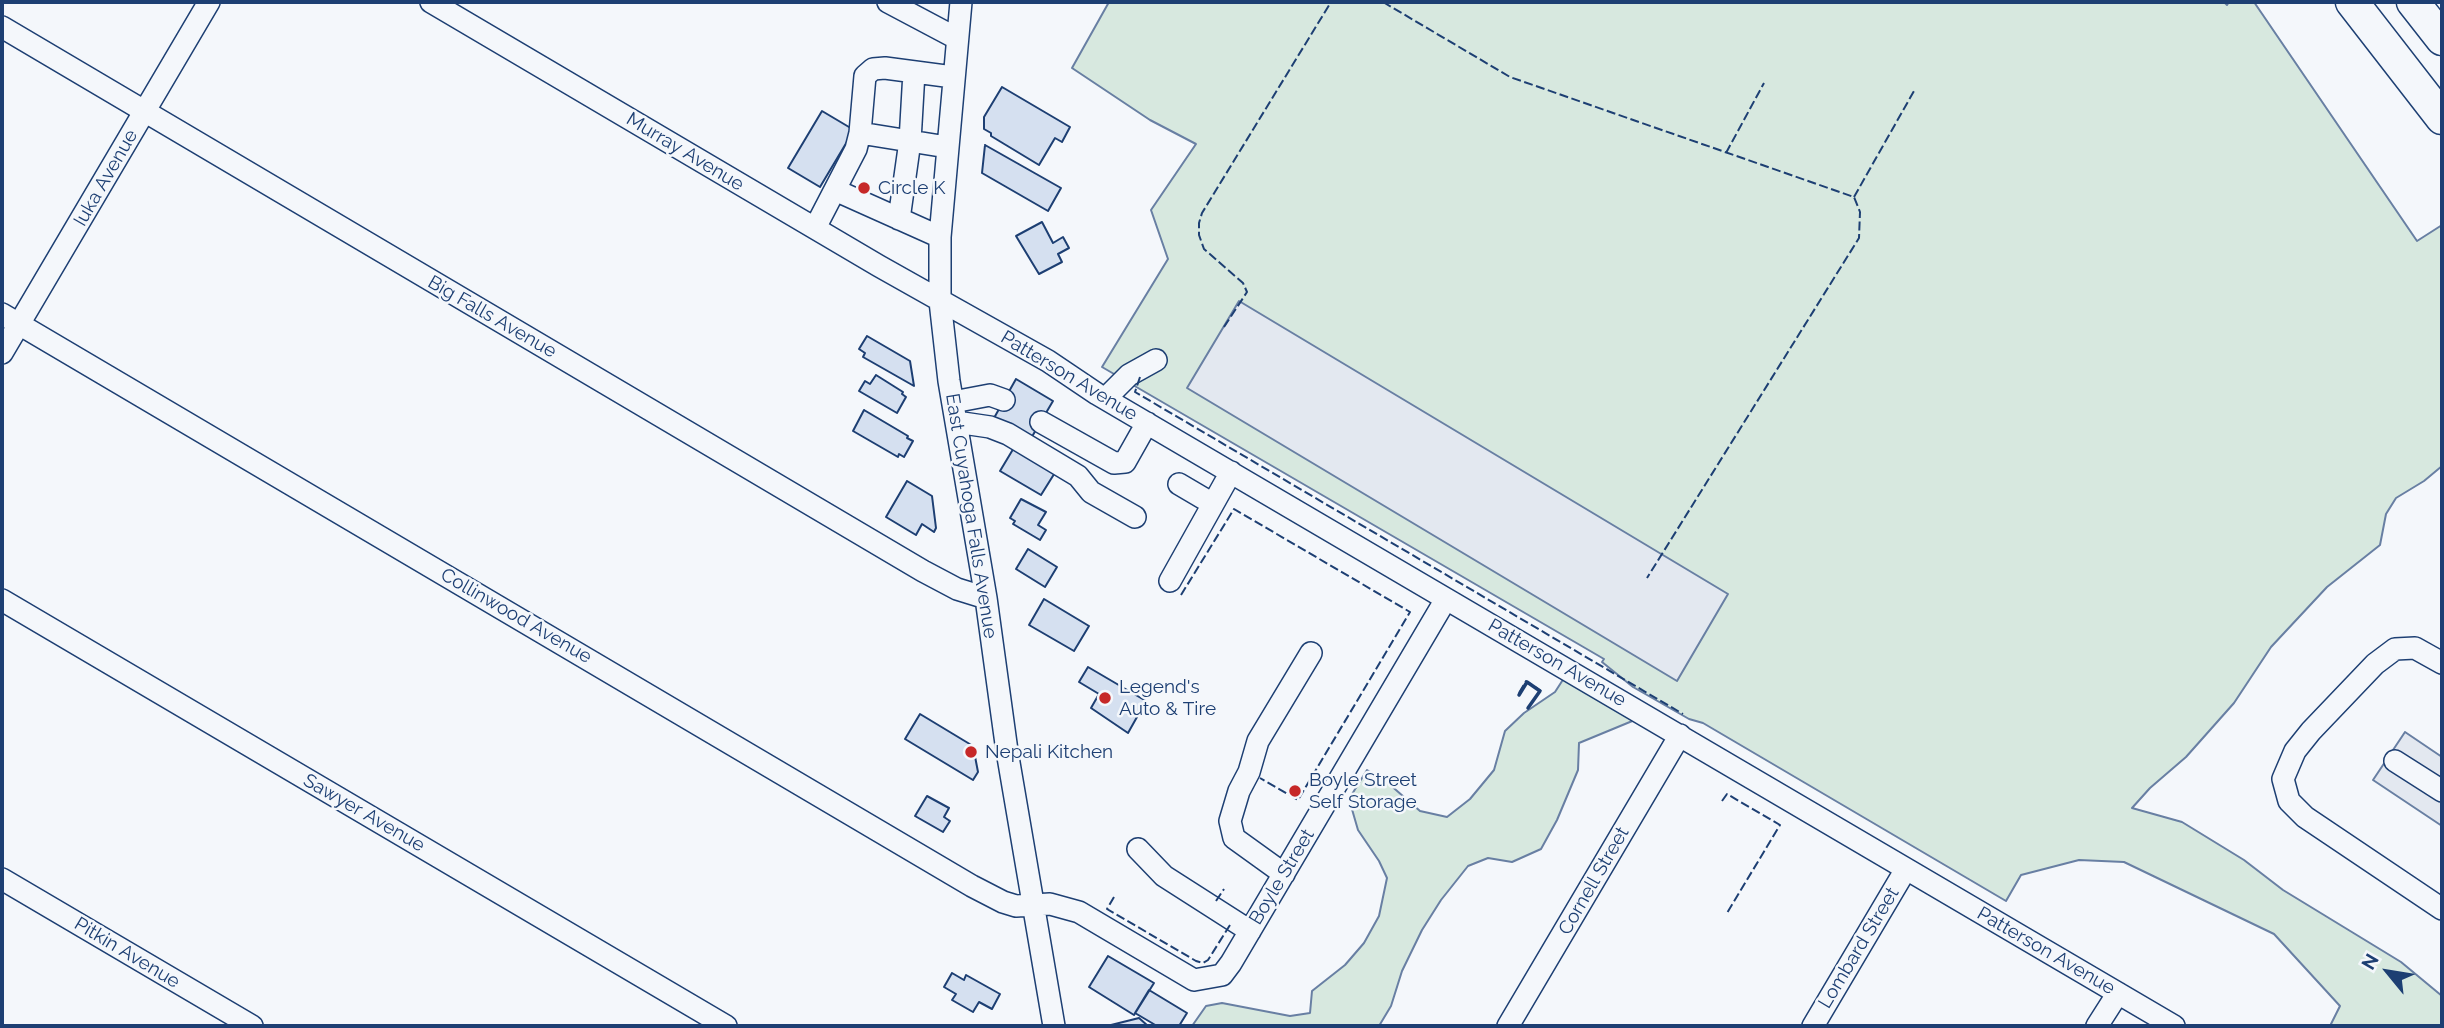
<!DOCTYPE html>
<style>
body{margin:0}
#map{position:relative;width:2444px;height:1028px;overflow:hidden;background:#f4f7fb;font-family:Raleway,sans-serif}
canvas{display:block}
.frame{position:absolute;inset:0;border:4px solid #1d3f73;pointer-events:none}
.north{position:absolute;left:2353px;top:937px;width:70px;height:70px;-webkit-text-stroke:5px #f4f7fb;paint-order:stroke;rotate:300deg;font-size:19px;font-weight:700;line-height:28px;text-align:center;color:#1d3f73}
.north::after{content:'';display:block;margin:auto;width:24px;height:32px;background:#1d3f73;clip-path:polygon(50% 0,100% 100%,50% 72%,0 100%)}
</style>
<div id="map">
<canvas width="2444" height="1028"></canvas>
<div class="frame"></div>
<div class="north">N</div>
</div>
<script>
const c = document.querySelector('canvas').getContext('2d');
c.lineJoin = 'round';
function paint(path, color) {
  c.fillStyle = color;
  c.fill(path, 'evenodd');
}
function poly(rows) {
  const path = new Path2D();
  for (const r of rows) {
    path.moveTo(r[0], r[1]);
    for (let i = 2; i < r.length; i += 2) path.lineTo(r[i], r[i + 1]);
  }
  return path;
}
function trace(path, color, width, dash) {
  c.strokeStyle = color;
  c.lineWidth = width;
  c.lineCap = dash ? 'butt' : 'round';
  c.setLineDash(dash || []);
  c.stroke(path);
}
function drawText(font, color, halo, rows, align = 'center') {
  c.font = font + ' Raleway,sans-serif';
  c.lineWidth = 5;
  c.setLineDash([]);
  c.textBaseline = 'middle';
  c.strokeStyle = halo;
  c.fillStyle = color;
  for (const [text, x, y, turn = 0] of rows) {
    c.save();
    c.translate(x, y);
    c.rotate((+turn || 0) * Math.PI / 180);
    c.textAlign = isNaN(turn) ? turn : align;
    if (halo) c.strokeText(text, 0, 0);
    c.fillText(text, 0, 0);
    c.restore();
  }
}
const green = poly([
 [1109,2,2224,2,2227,5,2229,2,2254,2,2417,241,2442,225,2442,466,2424,481,2396,498,2386,514,2380,545,2327,587,2271,647,2234,703,2186,757,2150,788,2132,808,2182,822,2244,860,2283,890,2401,962,2442,996,2442,1026,2330,1026,2340,1006,2274,934,2124,862,2079,860,2021,875,2006,901,1703,723,1689,719,1633,687,1602,662,1604,659,1102,367,1168,259,1151,210,1196,144,1150,120,1072,68,1109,2],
 [1566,675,1642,717,1579,743,1578,770,1557,820,1541,849,1512,862,1488,858,1468,866,1441,900,1422,930,1402,971,1391,1006,1379,1026,1192,1026,1206,1006,1222,1003,1290,1016,1310,1013,1312,991,1345,965,1364,943,1379,916,1387,878,1379,861,1358,830,1349,799,1367,770,1388,783,1420,811,1447,817,1470,799,1494,770,1505,731,1524,713,1555,692,1566,675]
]);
paint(green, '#d7e8df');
trace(green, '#687fa3', 2);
const parking = poly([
 [1239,301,1728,594,1677,681,1187,388,1239,301],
 [2405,732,2442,757,2442,826,2373,780,2405,732]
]);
paint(parking, '#e3e8f0');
trace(parking, '#687fa3', 2);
const building = poly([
 [1002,87,1070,127,1062,142,1055,138,1039,165,991,136,991,133,984,129,984,117,1002,87],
 [822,111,854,130,820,187,788,168,822,111],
 [985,145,1061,188,1048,211,982,173,985,145],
 [1042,222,1053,243,1063,237,1069,248,1058,254,1062,262,1039,274,1016,236,1042,222],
 [867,336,910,361,914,386,863,357,865,353,859,349,867,336],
 [876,375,903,392,902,394,906,397,897,413,859,391,865,381,870,384,876,375],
 [1016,379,1053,401,1030,440,994,418,1016,379],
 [864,410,908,436,907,438,913,441,904,457,899,454,898,457,853,431,864,410],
 [1015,446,1056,471,1041,495,1000,471,1015,446],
 [907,481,932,496,936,528,934,532,922,524,916,535,886,517,907,481],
 [1021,499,1046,512,1038,525,1046,530,1040,540,1013,524,1015,521,1010,518,1021,499],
 [1028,549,1057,567,1045,587,1016,569,1028,549],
 [1044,599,1089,626,1074,651,1029,625,1044,599],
 [1088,667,1146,701,1128,733,1091,708,1099,694,1079,682,1088,667],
 [920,714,973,746,978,772,973,780,905,739,920,714],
 [927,796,949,808,944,817,950,821,943,832,915,816,927,796],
 [1108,956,1154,983,1134,1015,1089,987,1108,956],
 [952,973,964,980,966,975,1000,994,992,1009,979,1002,973,1012,952,1000,956,994,944,987,952,973],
 [1149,990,1187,1013,1179,1026,1157,1026,1135,1013,1149,990],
 [1139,1018,1148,1026,1112,1026,1111,1025,1139,1018]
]);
paint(building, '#d5e0f0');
trace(building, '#1d3f73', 2);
const minor = poly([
 [431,2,879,266,1048,361,1097,394,2174,1026],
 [888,2,956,38],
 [961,2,940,237,940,301,949,381,986,598,1007,751,1054,1026],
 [2,27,923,571,957,589,986,598],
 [860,133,947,147],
 [835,190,940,237],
 [899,219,910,141,914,72],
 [815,228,856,149,860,133,865,76,873,69,885,68,953,77],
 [2,314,972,886,1003,902,1016,906,1050,904,1079,912,1194,980,1222,975,1231,963,1446,599],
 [2,353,209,2],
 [1106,398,1129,375,1156,360],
 [953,402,990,395,1004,400],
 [956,422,990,427,1008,434,1078,476,1091,492,1135,517],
 [1041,422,1114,463,1125,462,1147,423],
 [1179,484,1213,504],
 [1170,581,1231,472],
 [2,600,726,1026],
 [2442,663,2415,648,2395,649,2375,664,2311,731,2295,751,2283,779,2289,801,2305,817,2442,909],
 [2395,761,2442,791],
 [1138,849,1164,876,1250,931],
 [1284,874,1234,838,1230,821,1239,791,1249,772,1258,741,1311,653],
 [2,879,252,1026],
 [1508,1026,1680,735],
 [1813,1026,1906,869],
 [2097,1026,2118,993]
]);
const highway = poly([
 [2352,2,2442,118],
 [2413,2,2442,39]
]);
trace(minor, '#1d3f73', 24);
trace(highway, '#1d3f73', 35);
trace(minor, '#f4f7fb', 21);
trace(highway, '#f4f7fb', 32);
trace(poly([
 [1383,2,1510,77,1854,197,1860,212,1859,238,1647,578],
 [1726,153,1764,83],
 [1854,197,1914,91],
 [1224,327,1247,292,1243,283,1204,249,1199,235,1199,223,1202,213,1331,2],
 [1140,377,1135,392,1683,714],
 [1181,595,1234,509,1410,612,1298,800,1260,778],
 [1519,693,1526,681,1541,691],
 [1722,801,1727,794,1780,825,1727,913],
 [1114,897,1107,909,1196,961,1203,963,1208,960,1230,925],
 [1216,901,1224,889]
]), '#1d3f73', 2, [9, 3.5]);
trace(poly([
 [1519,695,1527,682,1540,691,1528,708]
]), '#1d3f73', 3.5);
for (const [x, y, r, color] of [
 [864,188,7,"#c62828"],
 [1105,698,7,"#c62828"],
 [971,752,7,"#c62828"],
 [1295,791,7,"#c62828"]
]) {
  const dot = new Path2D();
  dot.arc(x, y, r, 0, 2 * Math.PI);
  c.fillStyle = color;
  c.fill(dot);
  trace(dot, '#f4f7fb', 2.5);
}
drawText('19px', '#1d3f73', '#f4f7fb', [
 ["Murray Avenue",685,152,31],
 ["Iuka Avenue",106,178,-60],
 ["Big Falls Avenue",492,317,30],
 ["Patterson Avenue",1069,376,31],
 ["East Cuyahoga Falls Avenue",971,516,81],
 ["Collinwood Avenue",516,616,30],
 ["Patterson Avenue",1557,663,30],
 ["Sawyer Avenue",364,813,30],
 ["Boyle Street",1282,877,-59],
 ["Cornell Street",1594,881,-60],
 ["Lombard Street",1859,948,-59],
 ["Patterson Avenue",2046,951,30],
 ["Pitkin Avenue",127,953,31]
]);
drawText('19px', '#1d3f73', '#f4f7fb', [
 ["Circle K",878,188],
 ["Legend's",1119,687],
 ["Auto & Tire",1119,709],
 ["Nepali Kitchen",985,752],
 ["Boyle Street",1309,780],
 ["Self Storage",1309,802]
], 'left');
</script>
